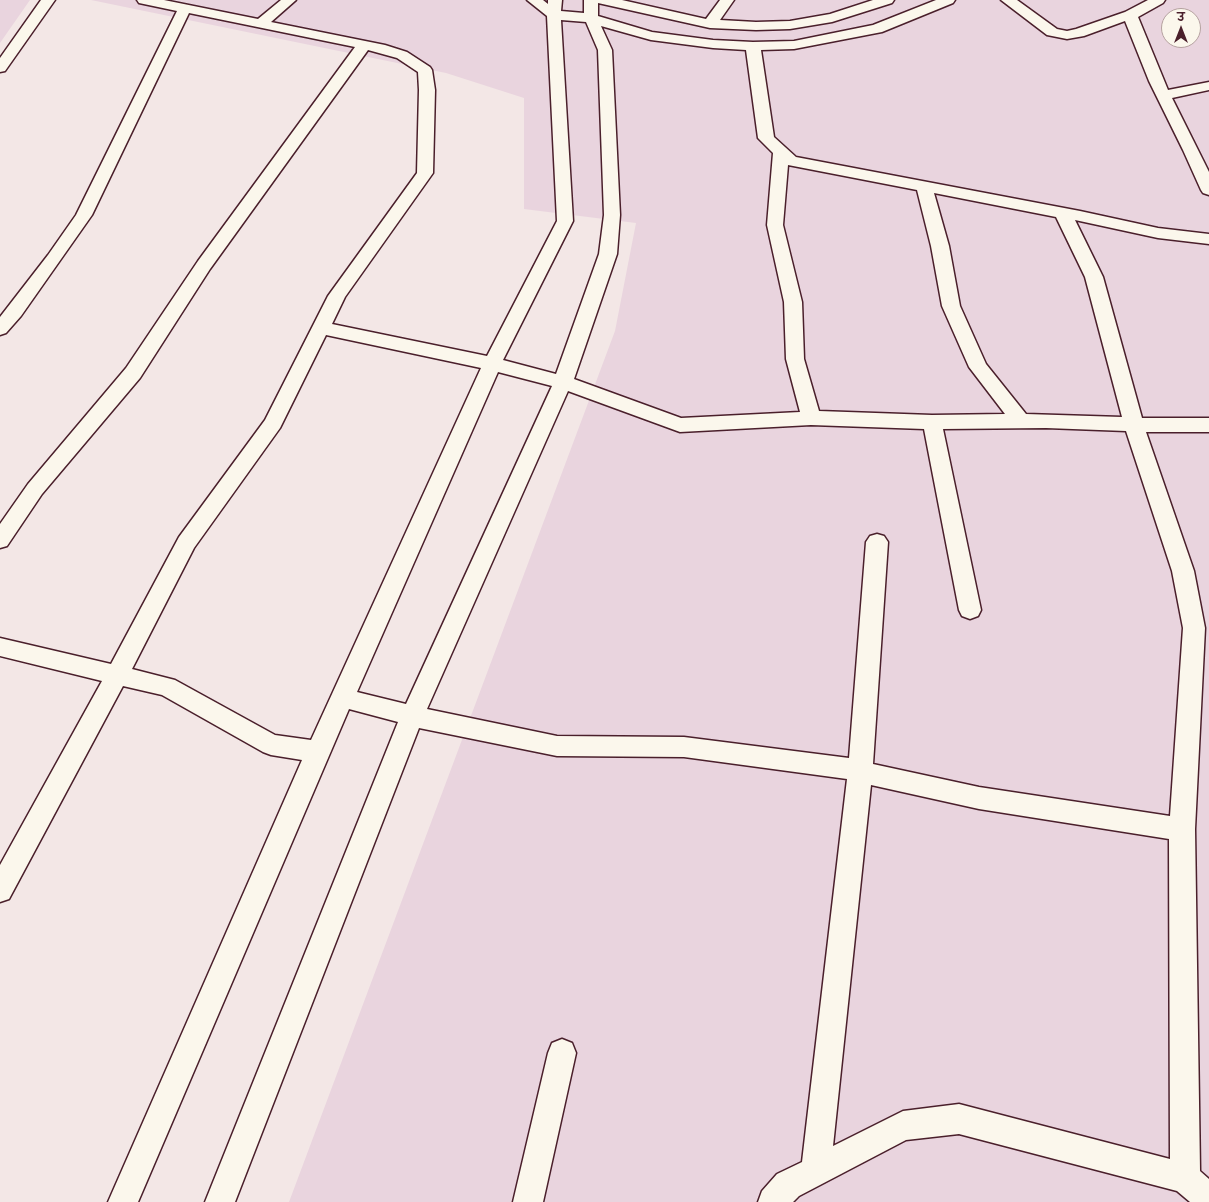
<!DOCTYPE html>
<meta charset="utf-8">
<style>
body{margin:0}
#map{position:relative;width:1209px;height:1202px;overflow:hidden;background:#f3e7e6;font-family:Delius,"Playpen Sans Deva",sans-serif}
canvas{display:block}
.north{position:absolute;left:1161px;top:8px;width:40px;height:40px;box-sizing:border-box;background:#fbf7ec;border:1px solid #b4a19f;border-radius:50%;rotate:0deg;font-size:11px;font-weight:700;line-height:16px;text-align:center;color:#4a1f2b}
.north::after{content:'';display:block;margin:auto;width:14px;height:18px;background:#4a1f2b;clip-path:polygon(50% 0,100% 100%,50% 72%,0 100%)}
</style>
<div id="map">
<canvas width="1209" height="1202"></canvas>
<div class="north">उ</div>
</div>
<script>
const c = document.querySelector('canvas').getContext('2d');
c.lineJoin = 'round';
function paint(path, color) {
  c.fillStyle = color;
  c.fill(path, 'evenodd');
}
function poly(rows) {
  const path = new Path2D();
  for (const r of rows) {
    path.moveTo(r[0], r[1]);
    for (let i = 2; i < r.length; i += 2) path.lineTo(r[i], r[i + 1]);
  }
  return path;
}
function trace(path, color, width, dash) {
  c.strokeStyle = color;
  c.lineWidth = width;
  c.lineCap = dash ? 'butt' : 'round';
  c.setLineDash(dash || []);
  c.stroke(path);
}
paint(poly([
 [0,0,30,0,0,43],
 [91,0,1209,0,1209,1202,289,1202,615,331,636,223,524,209,524,98,446,73],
 [1169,16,1193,16,1193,40,1169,40]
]), '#e9d4de');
const minor = poly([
 [41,0,55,0,5,71,0,72,0,58,41,0],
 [137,0,164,0,258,19,281,0,296,0,271,22,385,45,407,52,430,67,432,70,435,90,433,173,345,297,332,324,487,356,557,221,547,16,527,0,543,0,548,4,548,0,562,0,561,11,584,13,584,0,622,0,706,19,720,0,734,0,720,20,756,22,790,21,830,14,873,0,894,0,892,3,832,22,790,29,756,30,710,28,598,3,598,16,652,32,713,40,753,42,794,41,873,25,936,0,955,0,953,3,882,32,794,49,761,50,774,137,796,157,1080,211,1158,228,1209,234,1209,244,1158,238,1075,220,1103,277,1142,418,1209,418,1209,432,1146,432,1194,571,1205,628,1195,829,1200,1171,1209,1179,1209,1202,1190,1202,1177,1191,959,1134,906,1140,799,1196,793,1202,758,1202,762,1191,777,1174,802,1162,847,779,684,757,557,756,419,728,235,1202,205,1202,398,722,349,709,138,1202,108,1202,302,760,271,755,263,752,162,695,123,686,9,899,0,902,0,865,102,681,0,656,0,638,111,664,179,537,265,420,328,296,417,173,419,90,418,72,397,58,368,50,210,269,140,378,42,494,7,546,0,548,0,524,28,484,126,368,198,261,355,47,189,13,92,215,21,316,6,333,0,335,0,317,48,255,76,215,177,11,139,3,137,0],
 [561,20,586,22,598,50,604,215,599,254,556,374,503,360,573,221,561,20],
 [601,26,651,40,713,48,746,50,758,138,773,153,767,225,784,302,786,359,800,412,681,418,574,379,617,254,620,215,612,50,601,26],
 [788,165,917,190,931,246,942,306,969,367,1005,414,932,415,819,411,804,359,802,302,783,225,788,165],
 [934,193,1056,217,1085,277,1122,417,1026,414,986,364,960,306,949,246,934,193],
 [326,335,481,368,311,740,275,735,175,680,132,669,194,548,280,428,326,335],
 [498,372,552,386,406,704,357,692,498,372],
 [568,391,680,432,811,425,924,429,959,610,962,616,970,619,978,616,981,610,943,429,1046,428,1126,431,1172,571,1183,628,1170,816,979,787,873,764,888,542,884,536,877,534,870,536,866,542,849,758,684,737,557,736,427,709,568,391],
 [871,785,979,809,1169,839,1170,1159,959,1104,903,1111,833,1146,871,785],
 [1001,0,1017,0,1057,29,1067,31,1076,29,1125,12,1148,0,1165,0,1163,3,1138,17,1168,90,1209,82,1209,90,1172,98,1209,172,1209,195,1203,193,1201,190,1183,150,1149,81,1125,21,1084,36,1067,39,1047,35,1001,0],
 [562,1039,572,1043,576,1053,543,1202,513,1202,548,1053,552,1043,562,1039]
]);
trace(minor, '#4a1f2b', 3);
paint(minor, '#fbf7ec');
</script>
